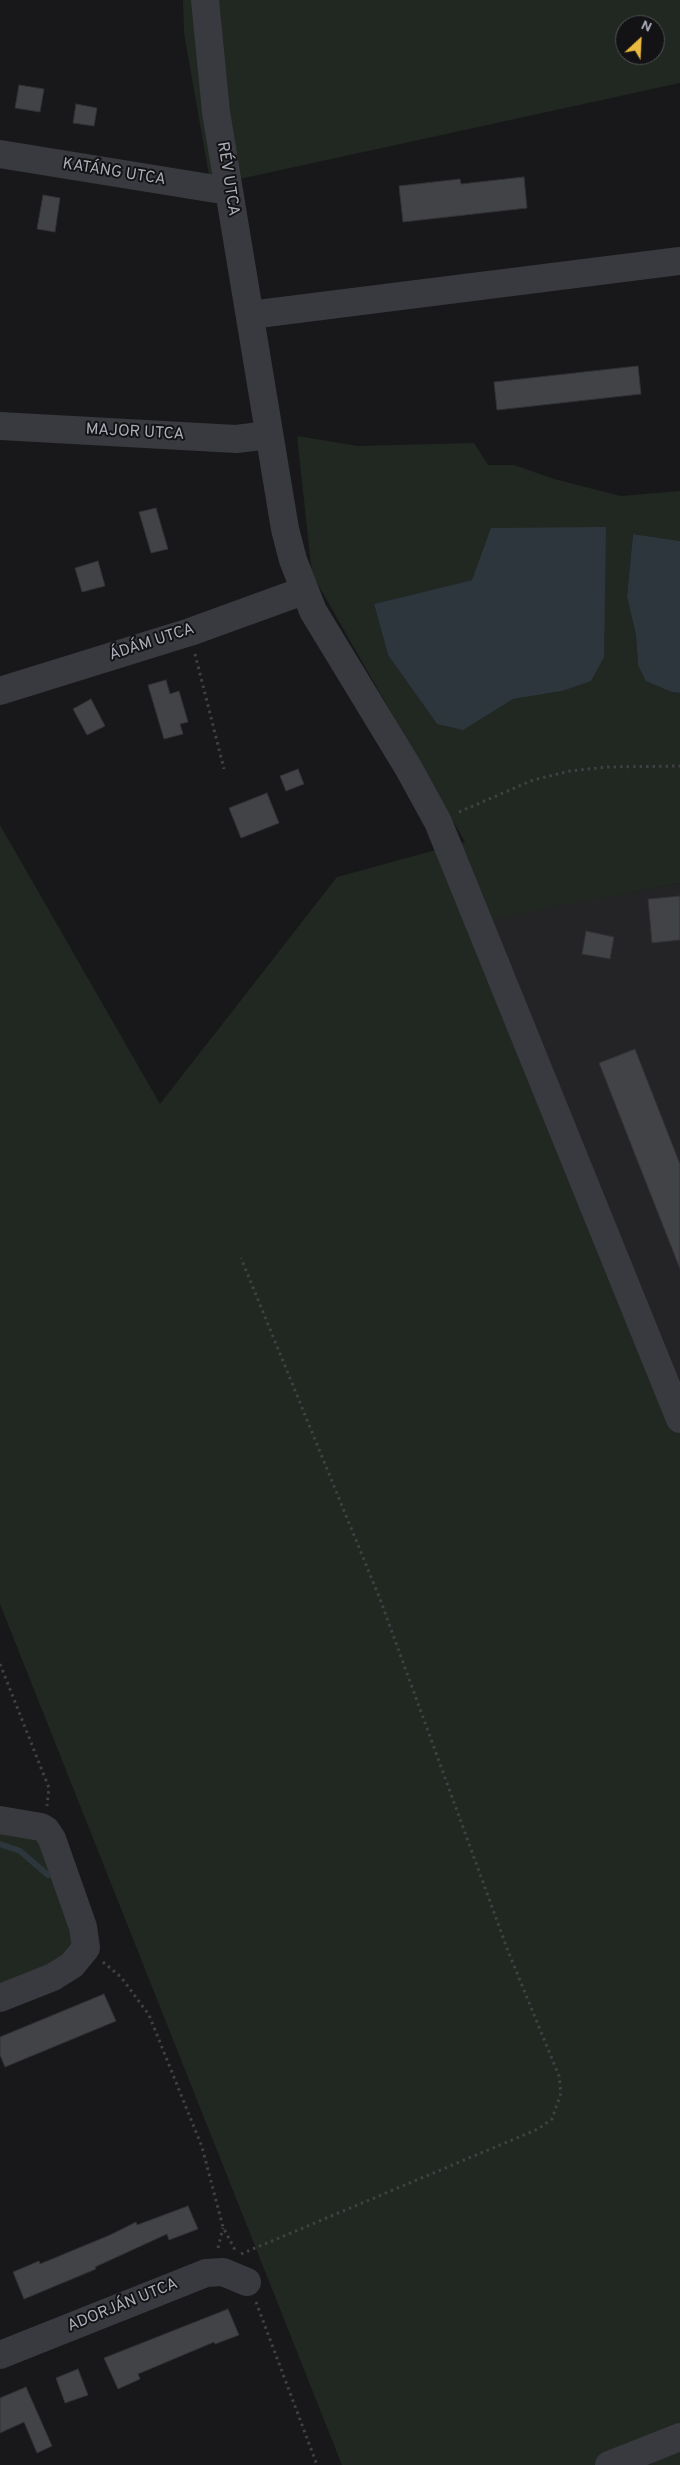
<!DOCTYPE html>
<meta charset="utf-8">
<style>
body{margin:0}
#map{position:relative;width:680px;height:2465px;overflow:hidden;background:#18181a;font-family:Overpass,sans-serif}
canvas{display:block}
.north{position:absolute;left:615px;top:15px;width:50px;height:50px;box-sizing:border-box;background:#131315;border:1px solid #505157;border-radius:50%;rotate:25deg;font-size:14px;font-weight:700;line-height:20px;text-align:center;color:#abaeb9}
.north::after{content:'';display:block;margin:auto;width:18px;height:22px;background:#eab940;clip-path:polygon(50% 0,100% 100%,50% 72%,0 100%)}
</style>
<div id="map">
<canvas width="680" height="2465"></canvas>
<div class="north">N</div>
</div>
<script>
const c = document.querySelector('canvas').getContext('2d');
c.lineJoin = 'round';
function paint(path, color) {
  c.fillStyle = color;
  c.fill(path, 'evenodd');
}
function poly(rows) {
  const path = new Path2D();
  for (const r of rows) {
    path.moveTo(r[0], r[1]);
    for (let i = 2; i < r.length; i += 2) path.lineTo(r[i], r[i + 1]);
  }
  return path;
}
function trace(path, color, width, dash) {
  c.strokeStyle = color;
  c.lineWidth = width;
  c.lineCap = dash ? 'butt' : 'round';
  c.setLineDash(dash || []);
  c.stroke(path);
}
function drawText(font, color, halo, rows, align = 'center') {
  c.font = font + ' Overpass,sans-serif';
  c.lineWidth = 4;
  c.setLineDash([]);
  c.textBaseline = 'middle';
  c.strokeStyle = halo;
  c.fillStyle = color;
  for (const [text, x, y, turn = 0] of rows) {
    c.save();
    c.translate(x, y);
    c.rotate((+turn || 0) * Math.PI / 180);
    c.textAlign = isNaN(turn) ? turn : align;
    if (halo) c.strokeText(text, 0, 0);
    c.fillText(text, 0, 0);
    c.restore();
  }
}
paint(poly([
 [680,883,680,1381,491,918]
]), '#242427');
paint(poly([
 [183,0,680,0,680,83,244,178,210,181,184,33],
 [625,25,655,25,655,55,625,55],
 [297,436,358,446,474,443,488,465,514,465,554,479,621,496,680,491,680,541,633,534,627,597,636,635,638,665,672,692,680,693,680,883,491,919,680,1381,680,2465,342,2465,0,1604,0,825,160,1104,337,877,465,842,312,574],
 [472,580,562,691,513,699,488,712,437,724,388,655,374,604],
 [0,1828,34,1831,76,1930,68,1959,0,1991]
]), '#202821');
paint(poly([
 [606,527,604,657,591,681,562,691,513,699,463,730,437,724,388,655,374,604,472,580,491,528],
 [633,534,680,541,680,693,672,692,646,681,638,665,636,635,627,597]
]), '#2e363d');
trace(poly([
 [0,1844,20,1851,48,1875]
]), '#2e363d', 6);
const building = poly([
 [19,85,44,89,40,112,15,108,19,85],
 [76,104,97,108,94,126,73,123,76,104],
 [524,177,527,208,403,222,399,186,460,179,461,184,524,177],
 [43,195,60,198,55,232,37,229,43,195],
 [638,366,641,394,497,410,494,382,638,366],
 [156,508,168,549,151,553,139,512,156,508],
 [98,561,105,586,82,592,75,568,98,561],
 [166,680,170,694,179,691,188,722,180,724,183,734,164,739,148,685,166,680],
 [91,699,105,726,87,735,73,709,91,699],
 [298,769,304,784,286,791,280,776,298,769],
 [267,793,279,823,241,838,229,808,267,793],
 [680,896,680,940,652,943,648,899,680,896],
 [586,931,614,937,610,959,582,954,586,931],
 [635,1049,680,1164,680,1269,599,1063,635,1049],
 [104,1994,116,2021,5,2067,0,2055,0,2037,104,1994],
 [188,2206,198,2229,169,2240,167,2234,95,2267,96,2269,24,2299,13,2272,39,2261,40,2264,110,2235,136,2222,137,2225,188,2206],
 [228,2309,239,2335,215,2344,214,2342,138,2374,140,2379,118,2389,104,2358,228,2309],
 [78,2369,88,2395,65,2403,56,2378,78,2369],
 [26,2387,52,2446,37,2453,24,2422,0,2433,0,2398,26,2387]
]);
paint(building, '#424347');
trace(building, '#323236', 1);
trace(poly([
 [195,654,224,769],
 [459,812,533,780,570,771,607,767,680,766],
 [0,1664,49,1788,47,1806],
 [103,1962,121,1977,149,2015,202,2147,223,2227,235,2250],
 [218,2248,223,2228],
 [241,2254,538,2129,552,2119,561,2093,559,2076,508,1951,380,1599,241,1258],
 [256,2302,317,2465]
]), '#3f4146', 3, [2.5, 4]);
trace(poly([
 [205,0,216,112,285,529,293,560,313,611,409,769,438,822,680,1419],
 [0,154,228,191],
 [250,315,680,261],
 [0,426,236,439,269,435],
 [0,691,190,632,303,591],
 [0,1820,41,1827,46,1830,52,1839,83,1927,86,1948,72,1965,53,1977,0,1998],
 [0,2355,206,2273,223,2272,247,2282],
 [609,2465,680,2437]
]), '#393a3f', 28);
drawText('16px', '#abaeb9', '#131315', [
 ["KATÁNG UTCA",114,173,9],
 ["RÉV UTCA",227,179,81],
 ["MAJOR UTCA",135,433,3],
 ["ÁDÁM UTCA",152,643,-18],
 ["ADORJÁN UTCA",123,2306,-22]
]);
</script>
